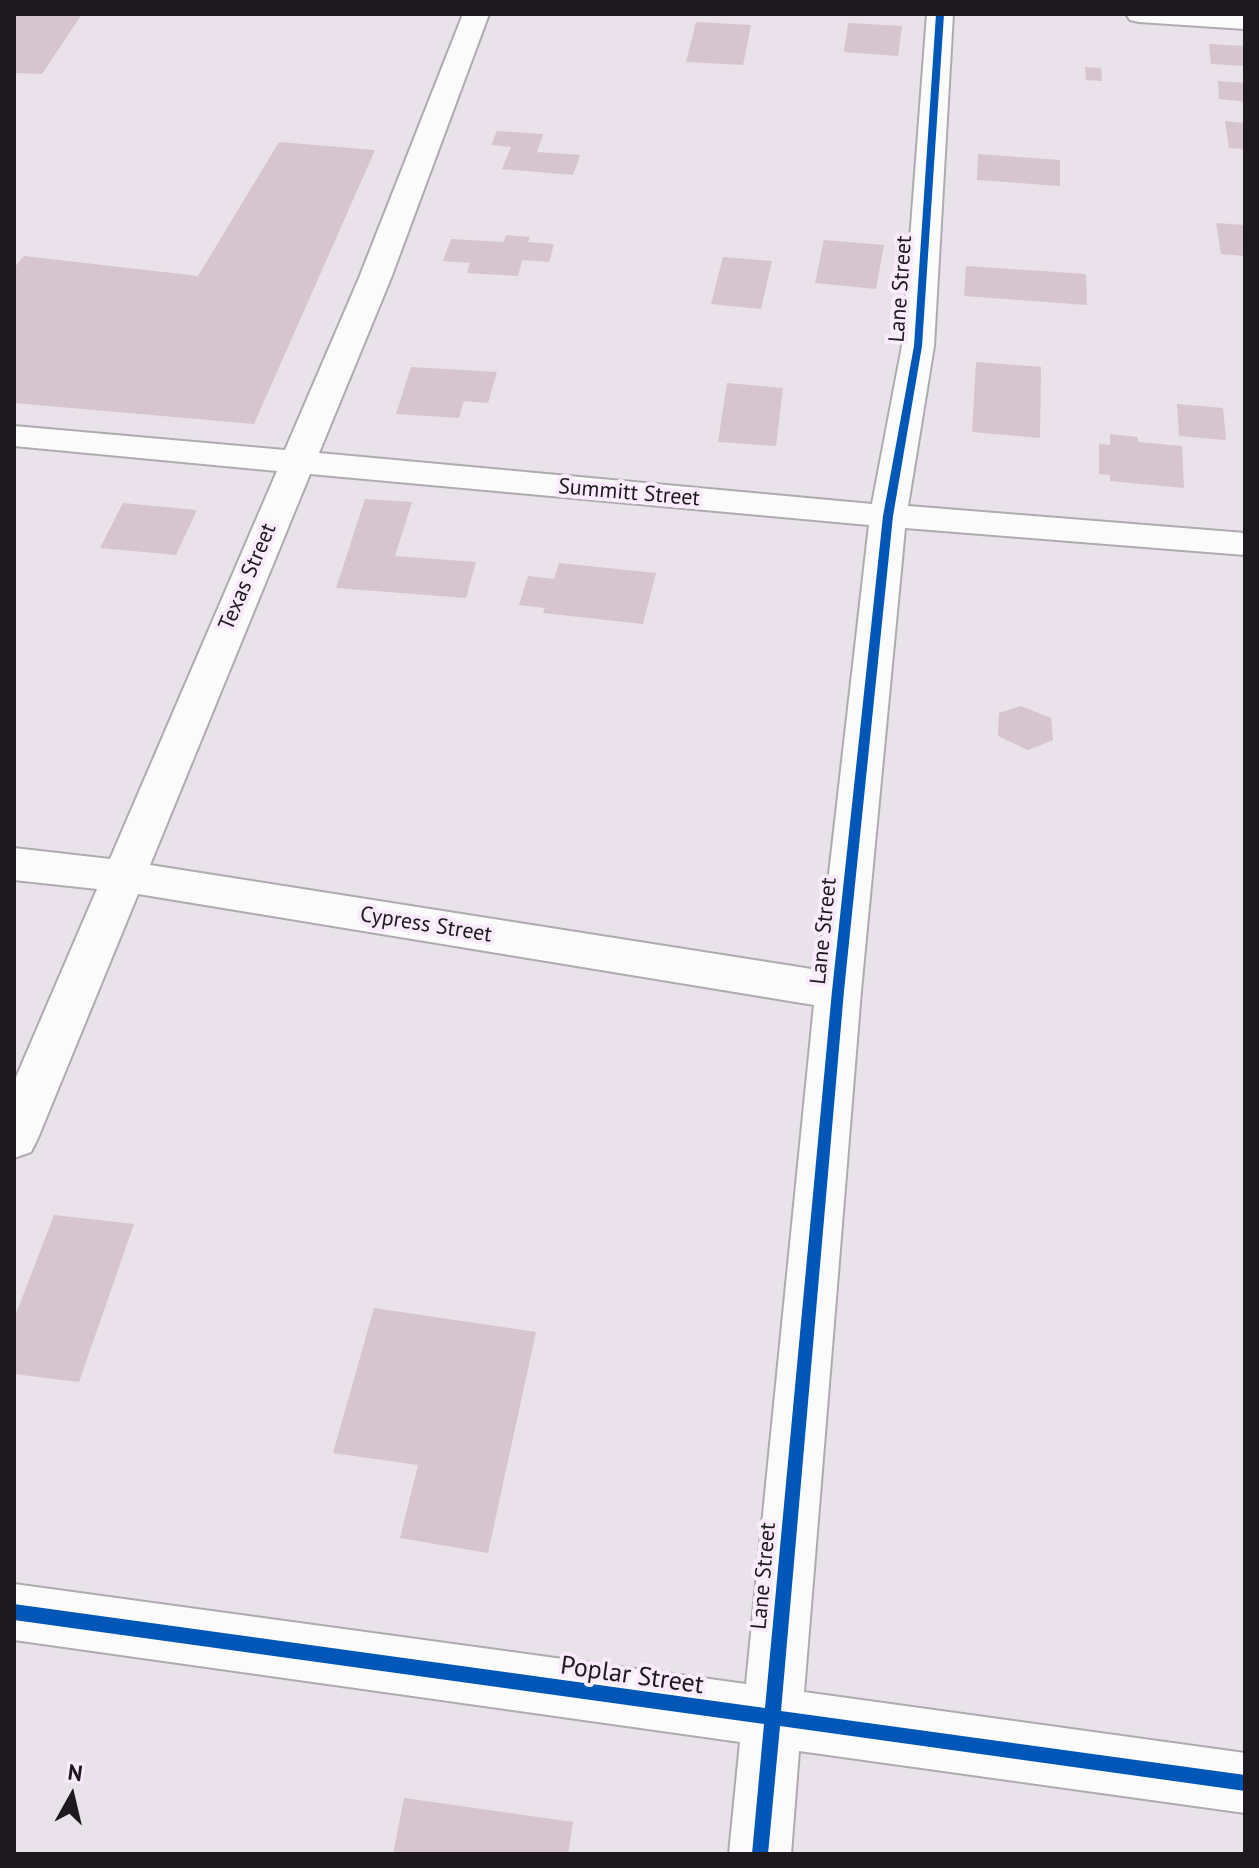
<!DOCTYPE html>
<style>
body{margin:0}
#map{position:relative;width:1259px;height:1868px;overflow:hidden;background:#e9e2ea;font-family:"PT Sans",sans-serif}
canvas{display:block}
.frame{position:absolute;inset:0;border:16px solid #1d191e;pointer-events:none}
.north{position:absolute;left:32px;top:1756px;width:80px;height:80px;-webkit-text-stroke:6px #f9ebfb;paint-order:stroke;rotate:8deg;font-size:22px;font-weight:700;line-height:32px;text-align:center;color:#1d191e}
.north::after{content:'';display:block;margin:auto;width:28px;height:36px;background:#1d191e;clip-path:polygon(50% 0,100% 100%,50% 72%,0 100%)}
</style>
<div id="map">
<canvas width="1259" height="1868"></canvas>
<div class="frame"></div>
<div class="north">N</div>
</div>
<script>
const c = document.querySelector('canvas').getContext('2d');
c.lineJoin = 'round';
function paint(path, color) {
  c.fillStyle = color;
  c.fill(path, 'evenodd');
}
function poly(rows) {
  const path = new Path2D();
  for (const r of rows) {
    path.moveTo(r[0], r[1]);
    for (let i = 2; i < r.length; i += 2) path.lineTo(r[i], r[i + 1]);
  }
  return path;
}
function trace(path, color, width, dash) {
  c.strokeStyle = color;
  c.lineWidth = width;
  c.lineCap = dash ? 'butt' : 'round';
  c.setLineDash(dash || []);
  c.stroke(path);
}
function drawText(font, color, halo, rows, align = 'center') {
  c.font = font + ' "PT Sans",sans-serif';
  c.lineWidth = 8;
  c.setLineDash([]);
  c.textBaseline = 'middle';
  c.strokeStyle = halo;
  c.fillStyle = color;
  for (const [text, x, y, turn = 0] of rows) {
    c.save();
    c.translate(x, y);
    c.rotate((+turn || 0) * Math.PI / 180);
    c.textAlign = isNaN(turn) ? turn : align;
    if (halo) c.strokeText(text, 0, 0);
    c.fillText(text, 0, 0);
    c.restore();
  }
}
paint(poly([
 [14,14,82,14,42,74,14,73],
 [696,22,751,25,743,65,686,62],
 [848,23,902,26,898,56,844,52],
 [1209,44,1245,46,1245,66,1211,64],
 [1085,67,1101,68,1102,81,1086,80],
 [1218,81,1245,83,1245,104,1240,101,1219,99],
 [1225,121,1245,123,1245,149,1229,148],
 [497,131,543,134,537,152,580,155,573,175,502,169,511,147,491,145],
 [279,142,375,150,254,424,14,403,14,268,24,256,198,276],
 [978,154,1060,160,1060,186,977,180],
 [1216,223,1245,225,1245,256,1221,254],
 [506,235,530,237,528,242,554,244,549,262,522,260,518,276,467,273,470,263,443,261,451,239,504,242],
 [824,240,884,245,876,289,815,283],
 [723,257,772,261,761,309,711,304],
 [966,266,1086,274,1087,305,964,296],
 [976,362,1041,367,1040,438,972,432],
 [411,367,497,372,488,403,464,401,459,418,396,414],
 [727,383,783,388,776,446,718,442],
 [1177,404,1223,408,1226,440,1179,436],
 [1110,434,1138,437,1138,442,1182,446,1184,488,1110,481,1110,475,1099,474,1099,444,1110,445],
 [365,499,412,502,395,556,476,562,466,598,336,588],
 [123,503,197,510,176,555,100,548],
 [559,563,656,573,643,624,543,613,545,608,519,605,528,576,554,579],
 [1021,706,1051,718,1053,740,1028,750,998,736,999,713],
 [54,1215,134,1224,79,1382,14,1374,14,1319],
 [374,1308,536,1332,488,1553,400,1538,418,1465,333,1453],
 [404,1798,573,1822,568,1854,393,1854]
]), '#d6c4cf');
const minor = poly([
 [463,14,489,14,391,278,319,453,872,504,902,346,927,14,953,14,934,346,908,506,1245,533,1245,555,905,528,861,991,804,1692,1245,1753,1245,1813,799,1751,791,1854,729,1854,740,1742,14,1640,14,1584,746,1684,814,1005,138,894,38,1138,31,1152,14,1158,14,1082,97,889,14,880,14,848,110,859,277,471,14,446,14,426,285,450,359,278,463,14],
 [310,474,869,525,818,970,150,865,310,474],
 [1126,14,1245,14,1245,29,1139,22,1130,20,1126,14]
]);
trace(minor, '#afaab0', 4);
paint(minor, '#fcfbfc');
paint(poly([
 [936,14,944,14,922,346,893,516,844,991,781,1711,1245,1775,1245,1791,780,1726,768,1854,752,1854,764,1724,14,1620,14,1604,765,1708,832,991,883,516,914,346,936,14]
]), '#0057b8');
drawText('22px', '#1d191e', '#f9ebfb', [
 ["Lane Street",901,289,-86],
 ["Summitt Street",629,493,5],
 ["Texas Street",248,577,-67],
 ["Cypress Street",426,925,9],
 ["Lane Street",824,931,-84],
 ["Lane Street",764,1576,-85]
]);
drawText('26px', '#1d191e', '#f9ebfb', [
 ["Poplar Street",632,1676,8]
]);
</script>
